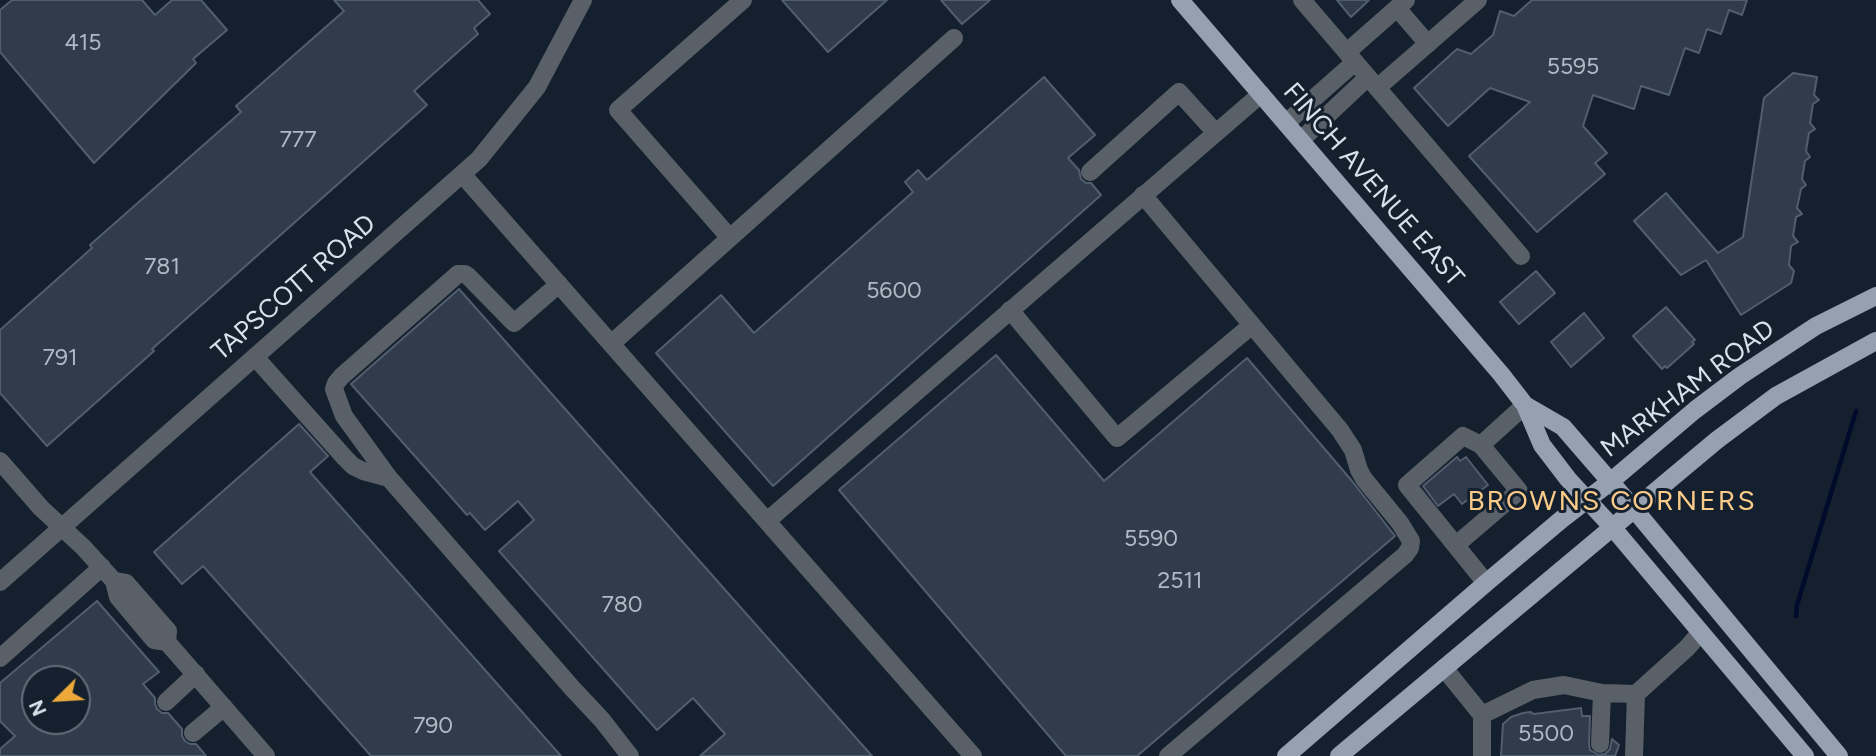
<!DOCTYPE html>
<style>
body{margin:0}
#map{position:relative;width:1876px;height:756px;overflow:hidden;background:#15202e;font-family:Figtree,sans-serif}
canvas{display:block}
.north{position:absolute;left:21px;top:665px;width:70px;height:70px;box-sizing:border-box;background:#15202e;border:2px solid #636d7a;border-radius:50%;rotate:246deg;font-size:19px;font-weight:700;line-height:28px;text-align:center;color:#d9e1eb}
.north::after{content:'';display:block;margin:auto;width:24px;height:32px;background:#eca93a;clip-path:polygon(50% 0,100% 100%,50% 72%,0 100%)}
</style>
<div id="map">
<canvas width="1876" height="756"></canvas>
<div class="north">N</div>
</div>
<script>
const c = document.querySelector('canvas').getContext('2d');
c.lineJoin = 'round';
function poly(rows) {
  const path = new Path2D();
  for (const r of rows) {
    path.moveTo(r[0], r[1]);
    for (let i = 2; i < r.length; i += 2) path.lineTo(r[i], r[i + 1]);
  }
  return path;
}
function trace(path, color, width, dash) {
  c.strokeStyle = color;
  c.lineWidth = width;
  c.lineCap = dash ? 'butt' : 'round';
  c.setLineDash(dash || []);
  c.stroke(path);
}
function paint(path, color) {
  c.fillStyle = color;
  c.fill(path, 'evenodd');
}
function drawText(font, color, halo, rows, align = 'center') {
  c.font = font + ' Figtree,sans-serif';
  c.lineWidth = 6;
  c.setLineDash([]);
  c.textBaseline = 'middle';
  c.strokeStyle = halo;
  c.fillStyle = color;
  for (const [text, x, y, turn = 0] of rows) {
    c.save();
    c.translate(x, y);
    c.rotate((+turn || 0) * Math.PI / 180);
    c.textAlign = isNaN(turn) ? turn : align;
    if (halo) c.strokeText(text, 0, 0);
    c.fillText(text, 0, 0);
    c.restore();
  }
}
trace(poly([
 [1796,616,1797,605,1856,411]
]), '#000b2b', 4.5);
const building = poly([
 [12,0,142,0,155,15,172,0,201,0,227,30,193,59,196,63,94,163,0,52,0,10,12,0],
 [334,0,478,0,490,14,474,28,478,34,414,91,427,105,152,349,154,351,47,446,0,393,0,330,92,248,90,245,241,112,236,106,344,11,334,0],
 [782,0,887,0,828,52,782,0],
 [941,0,990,0,962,24,941,0],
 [1337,0,1369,0,1351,17,1337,0],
 [1532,0,1747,0,1742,15,1729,10,1721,34,1707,29,1699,53,1685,48,1669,95,1641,86,1634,109,1593,95,1583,126,1607,153,1595,163,1605,174,1537,232,1469,156,1530,102,1490,88,1448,126,1414,88,1457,49,1471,54,1493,35,1500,11,1514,16,1532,0],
 [1793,73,1817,77,1814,95,1819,100,1813,104,1810,123,1815,129,1809,133,1806,151,1810,157,1805,161,1802,179,1806,185,1801,189,1797,208,1802,214,1796,217,1793,236,1798,242,1791,246,1789,265,1794,271,1791,283,1741,315,1706,260,1681,275,1634,221,1666,193,1718,253,1743,237,1764,98,1793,73],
 [1044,77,1095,135,1068,158,1079,170,1081,179,1086,183,1091,183,1101,195,773,486,656,353,721,295,754,333,913,192,905,182,918,170,927,180,1044,77],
 [1536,271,1555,293,1519,324,1500,302,1536,271],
 [459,289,872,756,700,756,725,734,693,698,657,730,499,551,534,520,518,501,485,530,470,513,467,515,351,384,459,289],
 [1666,307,1695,340,1692,342,1694,344,1667,368,1665,366,1662,369,1633,336,1666,307],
 [1584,313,1604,338,1571,367,1551,342,1584,313],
 [996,355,1104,481,1247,358,1352,481,1395,536,1137,756,1066,756,839,490,996,355],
 [299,424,328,456,310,472,561,756,371,756,203,566,182,584,154,552,299,424],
 [1457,457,1460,461,1466,457,1488,485,1462,504,1454,494,1438,506,1423,486,1457,457],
 [97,601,159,672,143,684,155,698,155,704,157,709,162,713,168,713,182,729,182,736,185,741,190,744,196,744,206,756,0,756,0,749,15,736,0,721,0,683,97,601],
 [35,679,77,679,77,721,35,721,35,679],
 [1581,708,1582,716,1590,716,1589,744,1590,750,1599,755,1605,754,1610,749,1612,739,1619,745,1615,756,1501,756,1503,724,1511,717,1523,713,1530,712,1534,714,1581,708]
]);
paint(building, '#303b4b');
trace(building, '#515e6e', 2);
trace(poly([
 [1302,0,1521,256],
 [1397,8,1428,44],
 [1347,52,1406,0],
 [1377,88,1478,0],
 [1286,123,1355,62],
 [1301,140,1368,77],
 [1090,172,1179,92,1216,133],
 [462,174,973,756],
 [1143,195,1340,430,1353,450,1359,470,1364,479,1400,523,1411,541,1410,548,1405,555,1168,756],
 [730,238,618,110,743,0],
 [1010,310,1117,438,1252,325],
 [611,344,954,38],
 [255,357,345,458,353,466,363,471,389,478,572,688,602,720,630,756],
 [1481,445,1525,405],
 [0,461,41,508,83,547,114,581,118,597,154,640,167,642,266,756],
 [389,478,344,416,334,389,336,383,342,376,458,274,465,274,468,276,514,323,559,284],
 [767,521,1261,94],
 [1456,545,1519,491,1481,445,1463,436,1407,485,1486,583],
 [114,581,126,583,168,631,167,642],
 [0,582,479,159,537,87,583,0],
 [0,658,102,567],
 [1444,668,1482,715],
 [166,702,196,674],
 [193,733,224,707],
 [1600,744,1602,693],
 [1482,756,1482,715,1533,690,1564,685,1602,693,1636,694,1687,648,1700,633],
 [1634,756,1636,694]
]), '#5a6067', 18);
trace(poly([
 [1180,0,1501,374,1525,405,1542,445,1568,479,1613,528,1805,756],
 [1525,405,1563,427,1634,509,1839,756],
 [1286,756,1486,583,1562,519,1610,482,1695,410,1740,376,1816,326,1876,296],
 [1339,756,1717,440,1776,396,1876,341]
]), '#95a1b0', 18);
drawText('23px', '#afb8c3', null, [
 ["415",83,43],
 ["5595",1573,67],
 ["777",298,140],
 ["781",162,267],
 ["5600",894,291],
 ["791",60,358],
 ["5590",1151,539],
 ["2511",1180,581],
 ["780",622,605],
 ["790",433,726],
 ["5500",1546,734]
]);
drawText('26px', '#d9e1eb', '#15202e', [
 ["FINCH AVENUE EAST",1373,185,49],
 ["TAPSCOTT ROAD",294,288,-41],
 ["MARKHAM ROAD",1688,389,-37]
]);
c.letterSpacing = '2px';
drawText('28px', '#fbcc89', '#15202e', [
 ["BROWNS CORNERS",1612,502]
]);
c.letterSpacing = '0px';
</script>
